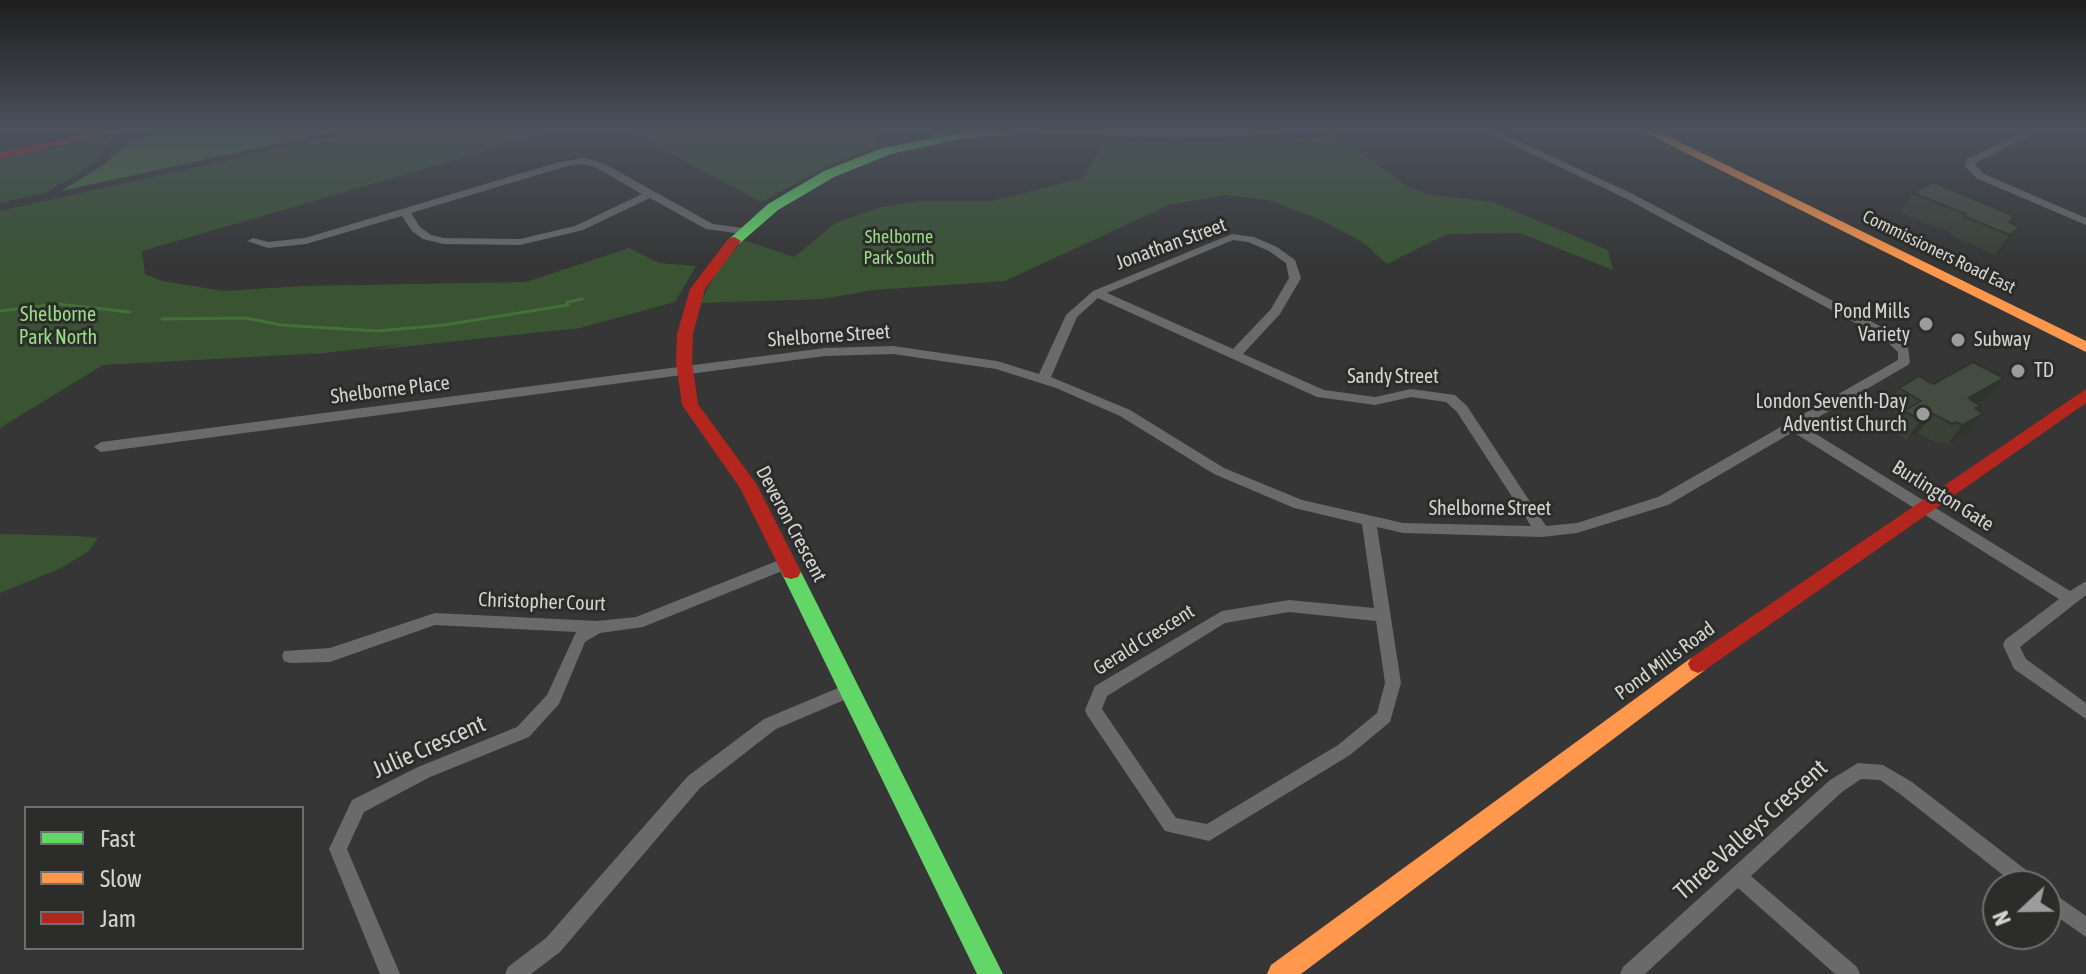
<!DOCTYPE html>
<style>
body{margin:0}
#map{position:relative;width:2086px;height:974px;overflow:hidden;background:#363636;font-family:"Asap Condensed",sans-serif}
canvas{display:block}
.legend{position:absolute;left:24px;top:806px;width:280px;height:144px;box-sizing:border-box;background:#2c2d2b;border:2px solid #6e6f6e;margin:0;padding:10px 14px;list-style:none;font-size:24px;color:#d2d3d2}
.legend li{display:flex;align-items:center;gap:16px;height:40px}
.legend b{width:40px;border:2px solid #6e6f6e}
.north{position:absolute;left:1982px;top:870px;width:80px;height:80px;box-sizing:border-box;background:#2c2d2b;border:2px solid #6e6f6e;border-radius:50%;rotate:248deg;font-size:22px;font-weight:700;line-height:32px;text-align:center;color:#d2d3d2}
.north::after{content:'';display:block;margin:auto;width:28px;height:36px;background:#9b9c9b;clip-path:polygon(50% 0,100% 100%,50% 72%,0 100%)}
</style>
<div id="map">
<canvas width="2086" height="974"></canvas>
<ul class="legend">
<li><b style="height:10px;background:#63d668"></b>Fast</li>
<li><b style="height:10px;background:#ff974d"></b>Slow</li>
<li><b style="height:10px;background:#b3261e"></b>Jam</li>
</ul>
<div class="north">N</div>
</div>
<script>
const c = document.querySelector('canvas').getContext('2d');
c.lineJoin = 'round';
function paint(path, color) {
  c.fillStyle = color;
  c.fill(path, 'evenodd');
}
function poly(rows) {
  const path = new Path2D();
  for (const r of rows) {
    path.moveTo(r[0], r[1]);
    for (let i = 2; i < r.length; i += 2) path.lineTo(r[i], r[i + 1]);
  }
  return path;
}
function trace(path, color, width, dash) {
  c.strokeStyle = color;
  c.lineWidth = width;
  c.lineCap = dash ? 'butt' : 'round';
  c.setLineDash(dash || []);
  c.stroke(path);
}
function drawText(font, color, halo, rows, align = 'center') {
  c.font = font + ' "Asap Condensed",sans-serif';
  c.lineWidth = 6;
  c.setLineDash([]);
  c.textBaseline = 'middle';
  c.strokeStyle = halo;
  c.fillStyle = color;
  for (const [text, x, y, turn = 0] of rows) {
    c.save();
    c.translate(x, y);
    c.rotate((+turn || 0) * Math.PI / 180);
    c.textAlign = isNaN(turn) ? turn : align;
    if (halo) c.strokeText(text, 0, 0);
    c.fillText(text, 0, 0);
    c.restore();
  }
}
paint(poly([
 [364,130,558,130,142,251,145,274,162,281,224,291,302,286,526,282,629,248,659,263,696,266,675,302,580,328,371,350,403,344,325,353,103,365,0,428,0,211],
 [626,130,870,130,883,145,834,163,761,202],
 [116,134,96,161,83,171,47,192,0,203,0,160],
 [1335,134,1408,187,1433,195,1493,202,1608,250,1613,270,1520,233,1447,234,1387,264,1364,243,1319,219,1269,200,1225,195,1169,205,1005,281,874,290,822,299,700,303,715,274,743,240,794,257,837,222,881,207,923,201,993,201,1083,178,1104,142,1263,144],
 [0,534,78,536,98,538,89,551,59,569,0,593]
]), '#395333');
paint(poly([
 [181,130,340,130,61,191,102,166,133,139]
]), '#46713b');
trace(poly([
 [0,311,57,304,130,312],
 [162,319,246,318,281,325,377,331,444,325,568,305,567,302,582,299]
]), '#437037', 3);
paint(poly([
 [928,130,938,130,946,139,937,141,928,130],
 [1482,130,1494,130,1633,194,1891,332,1908,348,1910,362,1908,365,1803,426,2070,591,2086,581,2086,595,2020,647,2026,659,2086,703,2086,719,2014,669,2003,645,2005,640,2059,599,1793,432,1668,505,1577,533,1542,537,1403,533,1377,527,1401,683,1390,722,1350,755,1209,841,1165,831,1087,715,1085,710,1093,691,1095,686,1222,611,1289,600,1374,608,1362,524,1294,508,1214,474,1120,416,1056,388,996,369,893,354,825,356,101,452,94,447,101,442,825,348,893,346,997,361,1039,374,1066,315,1093,291,1232,234,1254,237,1277,247,1295,260,1301,278,1280,314,1243,354,1324,390,1375,397,1411,389,1455,395,1467,406,1546,526,1577,523,1658,497,1898,360,1898,352,1883,338,1625,198,1482,130],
 [1233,240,1248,242,1269,251,1286,263,1289,278,1271,309,1233,349,1107,293,1233,240],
 [1098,298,1317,397,1375,405,1411,397,1446,402,1457,412,1531,526,1403,523,1302,500,1224,468,1130,410,1051,377,1077,317,1098,298],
 [1289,612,1376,621,1385,683,1377,713,1338,745,1207,824,1176,818,1102,709,1107,696,1225,623,1289,612],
 [2029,130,2041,130,1976,163,1975,165,1984,174,2086,218,2086,225,1976,178,1965,166,1967,159,2029,130],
 [584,158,603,163,713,224,743,228,748,231,743,234,706,229,650,198,583,230,520,245,444,244,423,239,412,231,402,216,306,244,268,248,247,241,253,238,268,242,305,238,559,162,584,158],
 [584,164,595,167,642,194,575,226,520,239,444,238,431,235,420,227,411,213,564,167,584,164],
 [787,557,792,559,794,563,792,567,643,627,600,633,585,642,559,704,529,737,430,777,364,812,347,849,400,974,380,974,329,849,352,800,418,767,517,727,547,695,576,632,435,625,330,662,290,663,284,661,282,656,284,651,330,648,435,613,597,621,636,617,787,557],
 [850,683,856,685,858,690,856,695,776,729,700,788,560,952,531,974,505,974,508,967,546,938,688,776,764,719,850,683],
 [1858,763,1883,765,1912,782,2039,880,2041,886,2017,886,1900,794,1880,780,1861,779,1842,792,1751,876,1857,967,1860,974,1835,974,1738,888,1645,974,1620,974,1623,967,1830,780,1858,763],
 [2046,888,2086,916,2086,937,2046,909,2046,888]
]), '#696a69');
paint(poly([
 [977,130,1015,130,1009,134,961,139,891,154,834,177,778,210,739,244,734,245,727,241,768,204,824,171,882,148,977,130],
 [791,565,798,567,801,572,1003,974,977,974,781,572,784,567,791,565]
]), '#63d668');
paint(poly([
 [1640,130,1655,130,2086,341,2086,352,1640,130],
 [1698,655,1705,658,1708,664,1705,670,1301,974,1267,974,1271,965,1691,658,1698,655]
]), '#ff974d');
paint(poly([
 [105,130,127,130,0,160,0,152,105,130],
 [1037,130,1289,130,1283,134,1206,138,1043,134,1037,130],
 [734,237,741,241,705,289,693,334,692,362,698,404,757,485,801,572,798,577,791,579,784,577,740,488,682,405,676,362,677,334,690,289,729,238,734,237],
 [2086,389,2086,403,1705,670,1698,673,1691,670,1688,664,1691,658,2086,389]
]), '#b3261e');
paint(poly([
 [1913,193,2010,223,2020,227,2005,247,1995,255,1950,235,1951,233,1900,213],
 [1933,384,1988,397,1977,404,1981,406,1978,410,1968,433,1948,444,1940,441,1938,443,1918,433,1906,440,1891,430,1900,416,1886,407,1899,388]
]), '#3a4137');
paint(poly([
 [2020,227,2005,247,1995,255,2010,235],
 [2004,378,1988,397,1954,417,1968,398],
 [1981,406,1968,423,1983,414,1968,433,1948,444,1975,408],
 [1933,414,1918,433,1906,440,1921,420]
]), '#2f352d');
const building = poly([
 [1933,182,2015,216,2009,222,2020,227,2010,235,1963,216,1966,214,1913,193,1933,182],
 [1973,362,2004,378,1968,398,1981,406,1975,408,1983,414,1963,425,1955,422,1952,424,1933,414,1921,420,1904,411,1921,401,1899,388,1919,376,1933,384,1973,362]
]);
paint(building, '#434c40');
trace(building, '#2f352d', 2);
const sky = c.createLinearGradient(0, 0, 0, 266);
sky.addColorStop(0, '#1e1e1e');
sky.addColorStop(0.49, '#4c525d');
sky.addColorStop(1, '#4c525d00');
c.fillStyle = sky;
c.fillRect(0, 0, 2086, 266);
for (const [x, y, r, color] of [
 [1926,324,8,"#9b9c9b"],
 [1958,340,8,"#9b9c9b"],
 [2018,371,8,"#9b9c9b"],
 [1923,414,8,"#9b9c9b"]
]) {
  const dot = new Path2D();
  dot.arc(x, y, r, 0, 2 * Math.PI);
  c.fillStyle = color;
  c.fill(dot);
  trace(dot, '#2c2d2b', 3);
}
drawText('18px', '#98de86', '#2c2d2b', [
 ["Shelborne",899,237],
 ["Park South",899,258]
]);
drawText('18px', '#d2d3d2', '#2c2d2b', [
 ["Commissioners Road East",1939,252,26]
]);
drawText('20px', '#d2d3d2', '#2c2d2b', [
 ["Jonathan Street",1171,244,-20],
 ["Shelborne Street",829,336,-4],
 ["Sandy Street",1393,377],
 ["Shelborne Place",390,390,-7],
 ["Burlington Gate",1943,496,32],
 ["Shelborne Street",1490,509],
 ["Deveron Crescent",791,524,62],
 ["Christopher Court",542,602,2],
 ["Gerald Crescent",1144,640,-32],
 ["Pond Mills Road",1665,661,-36]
]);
drawText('20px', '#d2d3d2', '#2c2d2b', [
 ["Pond Mills",1910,312],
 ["Variety",1910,335],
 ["Subway",1974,340,"left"],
 ["TD",2034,371,"left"],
 ["London Seventh-Day",1907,402],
 ["Adventist Church",1907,425]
], 'right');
drawText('20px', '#98de86', '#2c2d2b', [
 ["Shelborne",58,315],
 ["Park North",58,338]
]);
drawText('24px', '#d2d3d2', '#2c2d2b', [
 ["Julie Crescent",429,747,-24],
 ["Three Valleys Crescent",1751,830,-42]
]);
</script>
